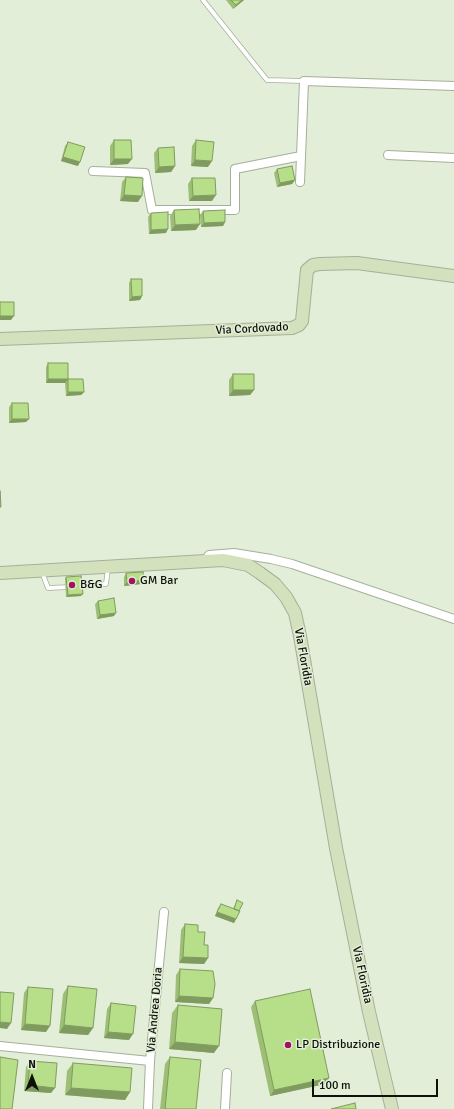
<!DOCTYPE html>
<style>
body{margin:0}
#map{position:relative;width:454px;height:1109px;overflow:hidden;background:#e2eed7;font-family:Signika,sans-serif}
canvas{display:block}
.north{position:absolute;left:12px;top:1057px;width:40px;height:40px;-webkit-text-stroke:3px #e2eed7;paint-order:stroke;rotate:0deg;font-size:11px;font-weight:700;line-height:16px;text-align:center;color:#0d1109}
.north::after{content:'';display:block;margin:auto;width:14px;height:18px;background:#0d1109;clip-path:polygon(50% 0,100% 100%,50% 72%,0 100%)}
.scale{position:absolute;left:312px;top:1079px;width:126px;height:18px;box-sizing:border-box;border:2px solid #0d1109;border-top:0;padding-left:5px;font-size:12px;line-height:14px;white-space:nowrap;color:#0d1109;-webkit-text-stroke:3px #e2eed7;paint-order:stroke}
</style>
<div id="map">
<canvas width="454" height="1109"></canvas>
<div class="north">N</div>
<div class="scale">100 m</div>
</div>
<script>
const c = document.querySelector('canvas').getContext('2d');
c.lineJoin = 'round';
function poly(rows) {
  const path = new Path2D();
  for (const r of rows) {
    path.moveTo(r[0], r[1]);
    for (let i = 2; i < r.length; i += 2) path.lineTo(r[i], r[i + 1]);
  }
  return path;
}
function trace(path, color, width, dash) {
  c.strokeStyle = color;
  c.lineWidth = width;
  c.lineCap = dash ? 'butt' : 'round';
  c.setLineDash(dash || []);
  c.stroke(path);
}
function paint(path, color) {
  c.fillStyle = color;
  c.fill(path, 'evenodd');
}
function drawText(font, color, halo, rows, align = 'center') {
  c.font = font + ' Signika,sans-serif';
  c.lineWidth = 3;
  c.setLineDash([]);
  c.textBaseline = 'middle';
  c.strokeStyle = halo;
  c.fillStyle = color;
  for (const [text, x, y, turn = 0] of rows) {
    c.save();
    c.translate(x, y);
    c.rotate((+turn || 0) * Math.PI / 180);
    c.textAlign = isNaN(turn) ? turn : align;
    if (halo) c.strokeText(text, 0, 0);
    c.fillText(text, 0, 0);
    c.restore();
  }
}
const lane = poly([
 [203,0,267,80,304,81],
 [42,572,48,588,70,587],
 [77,586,106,584,108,568]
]);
const street = poly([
 [388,155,454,158],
 [93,171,145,173,152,210,235,210,235,169,301,156],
 [300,182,304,81,454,86],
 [205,561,209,555,234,553,271,559,292,564,454,619],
 [0,1046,150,1061],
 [148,1109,150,1061,164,912],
 [225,1109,227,1073]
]);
const secondary = poly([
 [0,339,292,328,299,325,302,321,307,270,313,265,320,264,357,263,454,276],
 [0,573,223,560,248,565,260,573,275,584,286,597,295,613,300,636,336,848,369,1012,392,1109]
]);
trace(lane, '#a5b09a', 5.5);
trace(street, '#a5b09a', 10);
trace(secondary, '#a5b09a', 14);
trace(lane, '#fff', 4);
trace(street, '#fff', 8);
trace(secondary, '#d4e1bd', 12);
paint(poly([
 [226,0,244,0,233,9],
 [114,140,128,164,110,165,110,146],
 [196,140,208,167,191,166,192,146],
 [68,142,78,166,61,161,65,146],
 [158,148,175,166,171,172,155,173,154,153],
 [277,169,295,180,292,184,277,187,274,173],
 [126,177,138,202,120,201,122,182],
 [192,178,212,201,189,201,188,184],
 [174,210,196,230,171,231,170,216],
 [203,211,225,222,223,226,201,227,200,215],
 [151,213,166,233,149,234,148,217],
 [131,279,142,296,140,300,129,301,129,283],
 [48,363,84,392,81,395,66,396,65,383,46,383,46,367],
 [233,374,254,390,250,395,229,396,229,380],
 [12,403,26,422,9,423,9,407],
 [126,573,141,584,124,586,124,577],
 [66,577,81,596,66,597,65,579],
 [98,601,114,616,97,619,95,604],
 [237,900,236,919,234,923,215,916,218,908,221,904,233,909],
 [185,924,204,945,208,958,204,964,179,963,181,930],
 [180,969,213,998,209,1004,175,1002,176,975],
 [68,986,93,1028,88,1035,59,1033,63,994],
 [28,987,46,1032,21,1030,24,993],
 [255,1001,325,1084,270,1096,251,1007],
 [111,1003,129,1040,104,1038,107,1009],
 [178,1005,214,1053,169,1049,172,1013],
 [170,1057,196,1109,160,1109,165,1064],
 [30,1061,51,1093,24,1091,26,1067],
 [73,1063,130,1092,125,1100,65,1095,67,1071]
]), '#9dbf75');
paint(poly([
 [242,0,244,0,233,9,236,5],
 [63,157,80,162,78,166,61,161],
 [114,159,132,159,128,164,110,165],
 [195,160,212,161,208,167,191,166],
 [175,166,171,172,155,173,159,167],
 [295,180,292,184,277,187,280,183],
 [124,195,142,196,138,202,120,201],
 [216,195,212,201,189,201,193,196],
 [225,222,223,226,201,227,204,223],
 [200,224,196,230,171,231,175,225],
 [168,229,166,233,149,234,151,230],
 [142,296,140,300,129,301,132,297],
 [0,316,14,316,11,320,0,320],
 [48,379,68,379,65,383,46,383],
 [233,390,254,390,250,395,229,396],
 [68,392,84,392,81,395,66,396],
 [12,419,29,419,26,422,9,423],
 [144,580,141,584,124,586,127,582],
 [83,594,81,596,66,597,68,595],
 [116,613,114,616,97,619,100,615],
 [217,912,236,919,234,923,215,916],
 [183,957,208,958,204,964,179,963],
 [179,996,213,998,209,1004,175,1002],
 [0,1022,11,1023,7,1029,0,1028],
 [25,1024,50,1026,46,1032,21,1030],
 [64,1025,93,1028,88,1035,59,1033],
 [108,1032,133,1034,129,1040,104,1038],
 [175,1042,219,1046,214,1053,169,1049],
 [329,1078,325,1084,270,1096,274,1090],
 [28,1085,55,1088,51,1093,24,1091],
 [71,1088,130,1092,125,1100,65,1095]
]), '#809b5f');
const building = poly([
 [231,0,242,0,236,5,231,0],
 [114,140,131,140,132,159,114,159,114,140],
 [196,140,214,142,212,161,195,160,196,140],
 [68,142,85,147,80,162,63,157,68,142],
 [174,147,175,166,159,167,158,148,174,147],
 [292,166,295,180,280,183,277,169,292,166],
 [126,177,143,178,142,196,124,195,126,177],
 [192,178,215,178,216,195,193,196,192,178],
 [199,209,200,224,175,225,174,210,199,209],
 [225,210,225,222,204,223,203,211,225,210],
 [168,212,168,229,151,230,151,213,168,212],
 [131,279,142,279,142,296,132,297,131,279],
 [0,302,14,302,14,316,0,316,0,302],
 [48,363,68,363,68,379,48,379,48,363],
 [233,374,254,374,254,390,233,390,233,374],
 [68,379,83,379,84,392,68,392,68,379],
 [12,403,28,403,29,419,12,419,12,403],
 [0,491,1,507,0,507,0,491],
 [143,572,144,580,127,582,126,573,143,572],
 [81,576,83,594,68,595,66,577,81,576],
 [114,598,116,613,100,615,98,601,114,598],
 [237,900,243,903,239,911,234,909,237,900],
 [221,904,240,911,236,919,217,912,221,904],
 [185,924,198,925,198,932,205,932,204,945,208,945,208,958,183,957,185,924],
 [180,969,213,971,215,984,213,998,179,996,180,969],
 [68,986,97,989,93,1028,64,1025,68,986],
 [28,987,53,989,50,1026,25,1024,28,987],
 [310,989,329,1078,274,1090,255,1001,310,989],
 [0,992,14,993,11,1023,0,1022,0,992],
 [111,1003,136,1006,133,1034,108,1032,111,1003],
 [178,1005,222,1009,219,1046,175,1042,178,1005],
 [0,1057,18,1060,12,1109,0,1109,0,1057],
 [170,1057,201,1060,196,1109,165,1109,170,1057],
 [30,1061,57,1063,55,1088,28,1085,30,1061],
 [73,1063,132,1068,130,1092,71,1088,73,1063],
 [355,1103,356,1109,331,1109,355,1103]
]);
paint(building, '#b7de88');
trace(building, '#809b5f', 1);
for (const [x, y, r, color] of [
 [132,581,4,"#a1145c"],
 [72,585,4,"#a1145c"],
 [288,1045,4,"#a1145c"]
]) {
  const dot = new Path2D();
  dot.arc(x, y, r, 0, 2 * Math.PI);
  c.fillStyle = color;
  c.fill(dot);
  trace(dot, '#e2eed7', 1.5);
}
drawText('12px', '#0d1109', '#e2eed7', [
 ["Via Cordovado",252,329,-3],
 ["Via Floridia",303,657,80],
 ["Via Floridia",362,975,78],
 ["Via Andrea Doria",155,1010,-85]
]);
drawText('12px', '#0d1109', '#e2eed7', [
 ["GM Bar",140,581],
 ["B&G",80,585],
 ["LP Distribuzione",296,1045]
], 'left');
</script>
